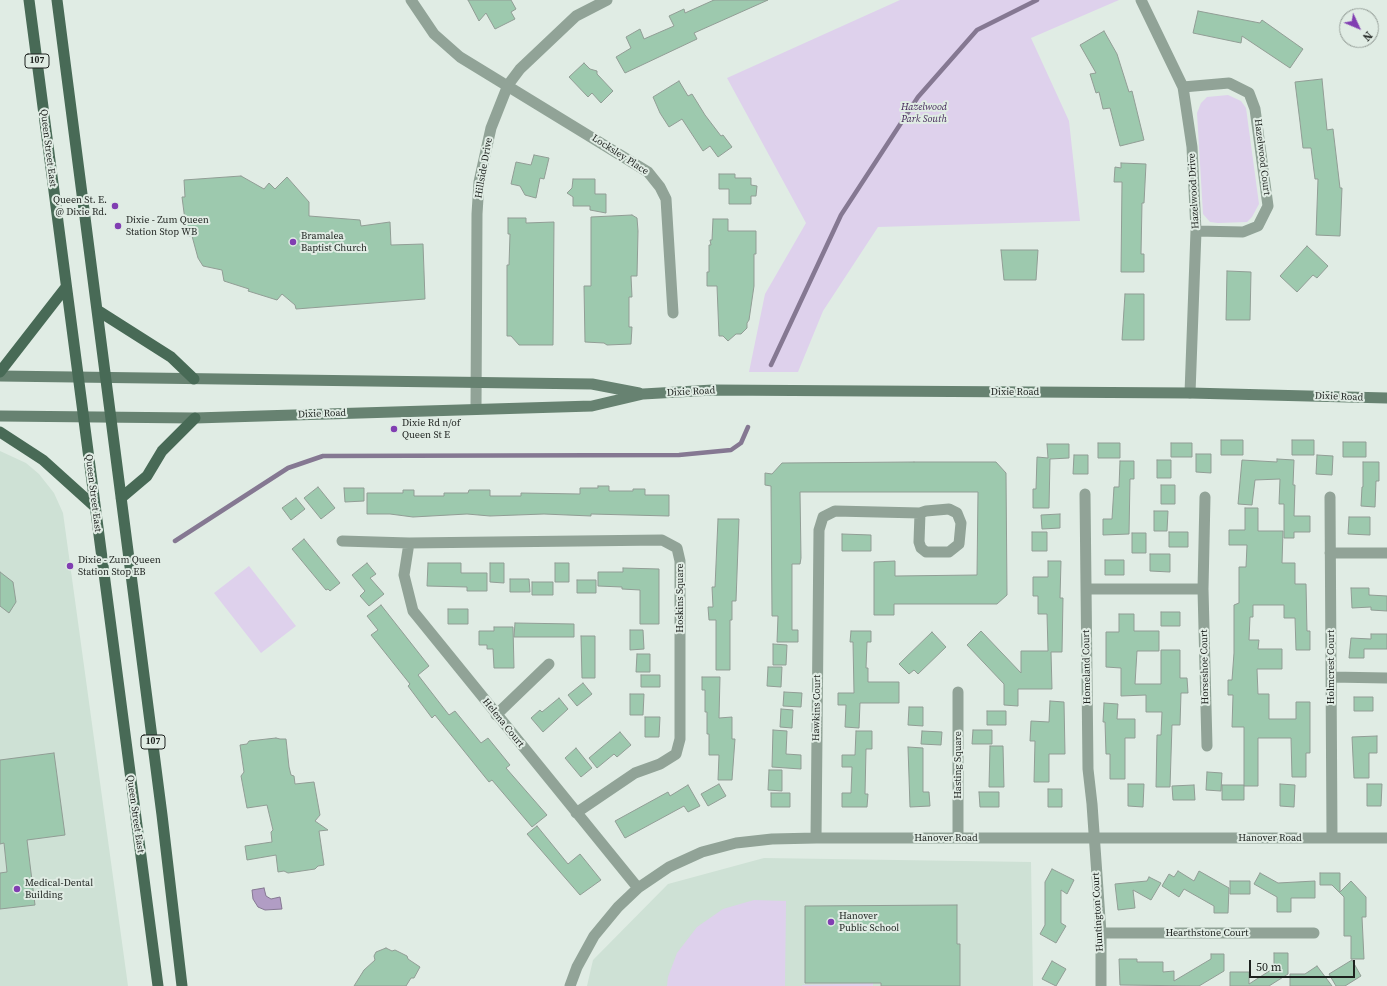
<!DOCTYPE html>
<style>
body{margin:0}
#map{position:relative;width:1387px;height:986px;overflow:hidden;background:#e0ece4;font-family:"Source Serif 4",serif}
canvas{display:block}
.north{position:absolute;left:1339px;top:8px;width:40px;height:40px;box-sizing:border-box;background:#e0ece4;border:1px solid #929b95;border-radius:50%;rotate:134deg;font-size:11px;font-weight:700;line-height:16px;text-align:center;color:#1d211e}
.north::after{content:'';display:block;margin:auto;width:14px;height:18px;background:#813eb2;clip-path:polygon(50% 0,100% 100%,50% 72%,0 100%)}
.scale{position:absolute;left:1249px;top:960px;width:106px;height:18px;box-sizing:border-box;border:2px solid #1d211e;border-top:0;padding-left:5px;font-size:12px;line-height:14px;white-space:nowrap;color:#1d211e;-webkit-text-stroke:3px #e0ece4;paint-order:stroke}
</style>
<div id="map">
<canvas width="1387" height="986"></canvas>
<div class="north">N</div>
<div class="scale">50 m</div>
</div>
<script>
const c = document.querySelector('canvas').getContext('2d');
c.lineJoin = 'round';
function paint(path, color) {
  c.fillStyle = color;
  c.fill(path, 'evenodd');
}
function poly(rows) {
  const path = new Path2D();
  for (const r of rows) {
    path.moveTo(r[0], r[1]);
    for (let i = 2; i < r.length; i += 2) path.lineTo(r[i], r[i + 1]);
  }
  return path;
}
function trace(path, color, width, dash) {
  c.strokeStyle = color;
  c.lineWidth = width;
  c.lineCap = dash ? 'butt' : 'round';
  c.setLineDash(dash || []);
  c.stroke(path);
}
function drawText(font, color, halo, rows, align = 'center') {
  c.font = font + ' "Source Serif 4",serif';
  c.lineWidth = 4;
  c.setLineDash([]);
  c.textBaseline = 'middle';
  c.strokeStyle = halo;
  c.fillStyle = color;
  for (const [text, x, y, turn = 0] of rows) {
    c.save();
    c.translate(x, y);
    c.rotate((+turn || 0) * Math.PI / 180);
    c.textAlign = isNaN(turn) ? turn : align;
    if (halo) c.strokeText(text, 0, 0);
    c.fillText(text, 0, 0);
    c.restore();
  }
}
paint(poly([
 [0,451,26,463,39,474,54,493,63,513,128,986,0,986],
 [764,858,1031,862,1033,986,587,986,593,960,668,884]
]), '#cee1d5');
paint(poly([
 [900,0,1119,0,1031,38,1069,121,1080,221,878,227,823,311,798,372,749,372,765,294,806,223,727,78],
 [1228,95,1241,101,1246,108,1259,204,1252,217,1247,222,1218,223,1210,222,1203,214,1197,113,1201,103,1207,97],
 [249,566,296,626,261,653,214,593],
 [754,900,786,901,785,986,667,986,668,977,677,953,697,927,723,909],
 [873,983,873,986,802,986,802,985]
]), '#ded1ec');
const water = poly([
 [264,888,266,896,271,899,280,897,282,909,265,910,258,907,253,899,252,890,264,888]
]);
paint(water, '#b19dc4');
trace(water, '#857892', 1);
trace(poly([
 [771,365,841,215,918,97,977,30,1037,0],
 [175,541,288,468,323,456,679,455,731,450,741,443,748,427]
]), '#857892', 4.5);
const building = poly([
 [468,0,511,0,516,9,511,12,515,19,495,29,486,13,479,21,468,0],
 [714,0,768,0,694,33,697,39,625,73,616,57,631,48,626,37,640,29,644,39,674,26,669,16,684,9,685,13,714,0],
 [1198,11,1260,23,1262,20,1303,49,1290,68,1242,36,1241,43,1193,33,1198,11],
 [1104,31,1117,54,1129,92,1132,91,1144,140,1120,146,1110,108,1103,109,1099,92,1096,93,1090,74,1096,73,1080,45,1104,31],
 [584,63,590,69,597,71,597,74,613,91,601,103,592,93,588,97,569,77,584,63],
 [1322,79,1327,130,1333,129,1340,188,1342,188,1340,236,1316,235,1318,179,1315,179,1311,148,1303,148,1300,122,1295,82,1322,79],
 [679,81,688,96,692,94,705,115,721,136,723,135,732,147,718,157,710,146,703,151,682,119,669,127,660,113,653,97,679,81],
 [534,155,549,158,544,179,540,178,536,198,525,195,520,186,511,184,516,162,531,165,534,155],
 [1121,163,1146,164,1144,203,1142,203,1141,254,1144,254,1144,272,1121,272,1122,182,1114,182,1115,167,1121,168,1121,163],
 [719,174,735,174,735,178,751,178,751,185,757,186,756,196,751,196,751,204,729,204,729,189,719,189,719,174],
 [241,176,264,189,269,183,275,189,287,177,309,202,309,216,360,220,361,226,390,222,391,245,423,244,425,299,296,309,295,305,282,294,277,300,248,291,249,289,224,281,222,270,203,266,198,258,192,236,187,236,182,197,185,197,184,180,241,176],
 [573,179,595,179,595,194,606,194,606,213,590,210,590,206,573,206,573,197,567,193,572,188,573,179],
 [632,215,637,218,638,231,637,276,631,276,632,297,629,297,629,327,632,327,631,344,607,345,604,343,585,342,584,286,591,286,591,217,632,215],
 [508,218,526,218,526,223,554,222,553,345,519,345,511,336,507,336,507,265,509,265,510,234,508,234,508,218],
 [713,219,728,219,728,231,756,231,756,254,754,254,754,286,749,320,747,323,747,328,741,334,736,334,728,341,723,336,719,336,717,286,707,286,707,272,709,272,709,245,711,245,710,240,712,240,713,219],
 [1307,246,1328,266,1317,278,1313,275,1297,292,1280,276,1307,246],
 [1001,250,1038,250,1036,280,1004,280,1001,250],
 [1227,271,1251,272,1250,320,1226,320,1227,271],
 [1125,294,1144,294,1144,340,1122,340,1125,294],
 [1221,440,1243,440,1243,455,1221,455,1221,440],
 [1292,440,1314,440,1314,455,1292,455,1292,440],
 [1343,442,1366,442,1366,457,1343,457,1343,442],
 [1098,443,1120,443,1120,458,1098,458,1098,443],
 [1171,443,1192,443,1192,457,1171,457,1171,443],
 [1047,444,1069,444,1069,458,1050,459,1049,508,1033,508,1033,489,1036,489,1037,457,1048,458,1047,444],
 [1196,454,1211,454,1211,473,1196,472,1196,454],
 [1074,455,1088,455,1088,474,1073,474,1074,455],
 [1317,455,1333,456,1332,475,1316,474,1317,455],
 [1277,459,1294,460,1293,485,1295,485,1294,516,1310,516,1310,532,1294,532,1294,538,1284,538,1284,504,1279,504,1280,479,1255,480,1252,505,1238,504,1242,460,1277,462,1277,459],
 [1157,460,1171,460,1171,478,1157,478,1157,460],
 [1120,461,1134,461,1134,479,1130,479,1129,534,1103,535,1103,519,1112,519,1114,487,1119,487,1120,461],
 [914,462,996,462,1006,473,1007,595,997,604,894,604,894,615,874,615,874,562,895,561,895,576,977,575,978,492,800,492,801,558,800,564,792,564,792,630,798,630,798,642,777,642,778,616,772,616,771,486,765,485,765,473,772,474,782,463,914,462],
 [1363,462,1379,462,1379,481,1376,481,1375,507,1361,506,1362,487,1363,487,1363,462],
 [1161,485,1175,485,1175,504,1161,504,1161,485],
 [598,486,609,486,609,491,633,491,633,489,645,489,645,495,669,495,669,516,591,514,591,516,544,514,490,516,467,514,413,517,390,514,367,514,367,493,403,493,403,490,414,490,414,496,444,496,444,493,468,493,469,490,490,490,490,496,521,496,521,493,580,494,580,488,598,488,598,486],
 [318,487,335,508,321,519,304,498,318,487],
 [344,488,364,488,364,501,345,502,344,488],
 [296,498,305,509,291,520,282,508,296,498],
 [1245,508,1258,508,1258,531,1283,531,1282,563,1295,563,1295,584,1306,584,1307,631,1310,631,1310,650,1296,650,1295,618,1284,618,1284,605,1253,605,1253,617,1250,617,1249,640,1259,640,1258,649,1282,649,1282,669,1257,669,1258,694,1269,694,1269,719,1296,719,1296,702,1310,702,1310,753,1306,753,1306,777,1292,777,1291,738,1258,738,1258,786,1244,786,1244,727,1232,727,1233,695,1228,695,1228,680,1232,680,1234,653,1234,605,1239,603,1239,567,1246,567,1247,545,1229,545,1229,530,1245,530,1245,508],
 [1154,511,1168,511,1167,531,1154,531,1154,511],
 [1060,514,1060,528,1042,529,1041,515,1060,514],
 [1349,517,1370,517,1370,535,1348,534,1349,517],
 [718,519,739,519,736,601,732,601,732,620,730,620,730,670,716,670,716,620,709,620,708,607,713,607,712,587,715,587,718,519],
 [1032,532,1047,532,1047,551,1032,551,1032,532],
 [1169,532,1188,532,1188,547,1169,547,1169,532],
 [1132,533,1146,533,1146,553,1132,553,1132,533],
 [842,534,871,535,871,551,842,551,842,534],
 [304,539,340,583,330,591,328,589,326,590,292,549,304,539],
 [1150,554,1170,554,1170,572,1150,571,1150,554],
 [1105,560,1124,560,1124,575,1105,575,1105,560],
 [1048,561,1061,561,1060,598,1063,598,1062,652,1051,652,1052,689,1018,689,1018,706,1004,705,1004,684,967,645,981,631,1021,673,1021,651,1048,651,1047,614,1038,614,1038,596,1033,596,1033,577,1048,577,1048,561],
 [367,563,376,574,370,578,384,594,369,606,360,596,365,591,352,575,367,563],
 [428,563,461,563,461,573,487,573,487,591,467,591,467,587,427,586,428,563],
 [490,563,504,563,504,583,490,582,490,563],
 [555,563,569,563,569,582,555,582,555,563],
 [623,568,659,569,659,624,640,624,640,590,622,589,622,587,598,586,598,572,623,572,623,568],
 [0,572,13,582,16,602,9,613,0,606,0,572],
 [510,579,529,579,530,592,510,592,510,579],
 [577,580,596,580,596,593,577,593,577,580],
 [532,582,553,582,553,595,532,595,532,582],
 [1351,588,1369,588,1369,595,1387,596,1387,611,1371,610,1371,607,1352,608,1351,588],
 [381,605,429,666,418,675,449,715,455,711,481,743,488,738,510,765,506,768,547,815,532,827,492,780,489,782,435,715,432,718,408,686,410,684,371,635,378,630,367,616,381,605],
 [448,609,468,609,468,624,448,624,448,609],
 [1161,612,1180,612,1180,626,1161,626,1161,612],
 [1119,614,1134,614,1134,631,1159,631,1159,651,1137,651,1135,684,1161,684,1161,650,1180,650,1180,678,1187,678,1188,693,1181,693,1180,725,1172,725,1170,787,1156,787,1157,735,1161,735,1162,712,1146,712,1146,695,1121,696,1121,668,1106,667,1106,632,1119,632,1119,614],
 [515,623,574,624,574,637,514,637,515,623],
 [494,627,513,627,514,668,494,668,493,649,487,649,487,645,479,645,479,631,494,631,494,627],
 [630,630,643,630,644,649,630,650,630,630],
 [851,631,871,631,871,642,867,642,866,668,868,668,868,682,899,682,899,703,860,703,859,728,845,727,846,705,838,705,838,693,854,693,853,642,850,642,851,631],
 [932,632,946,647,918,674,914,670,909,674,899,664,932,632],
 [1371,634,1387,634,1387,649,1364,649,1364,658,1349,658,1351,638,1371,639,1371,634],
 [581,636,595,636,595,678,582,678,581,636],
 [773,644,787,645,786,665,773,665,773,644],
 [637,654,650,654,650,672,636,672,637,654],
 [768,667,782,667,781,687,767,686,768,667],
 [641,675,660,675,660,687,641,687,641,675],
 [702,677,720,677,719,718,732,717,732,739,735,739,732,780,718,780,719,755,709,755,709,734,707,734,707,712,705,712,705,690,702,690,702,677],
 [583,683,592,694,577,706,568,695,583,683],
 [784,692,802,693,801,707,783,706,784,692],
 [630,694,644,694,643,715,630,715,630,694],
 [1354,697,1373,697,1373,711,1354,711,1354,697],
 [559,698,568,709,543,732,531,718,540,710,542,712,559,698],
 [1050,701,1064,702,1065,754,1049,754,1049,782,1034,782,1035,741,1030,741,1031,721,1049,722,1050,701],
 [1104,703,1118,704,1117,719,1135,719,1135,738,1125,738,1125,779,1110,779,1110,754,1106,754,1105,722,1103,722,1104,703],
 [909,707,923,707,923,726,908,725,909,707],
 [781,709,793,710,792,728,780,727,781,709],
 [987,711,1006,711,1006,725,987,725,987,711],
 [645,717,660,717,659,737,645,737,645,717],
 [773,730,787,731,786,754,801,755,801,769,772,767,773,730],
 [973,730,992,730,992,744,972,744,973,730],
 [856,731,872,731,872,749,866,749,865,794,868,794,867,807,842,807,842,793,851,793,852,767,842,767,842,755,855,755,856,731],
 [922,731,942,732,941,745,921,744,922,731],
 [620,732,631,745,617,757,614,754,597,768,589,758,620,732],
 [1377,736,1377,753,1369,753,1369,778,1354,778,1352,737,1377,736],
 [276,738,280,739,286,739,289,767,291,775,294,776,295,784,314,782,320,815,315,821,328,830,319,831,324,865,318,866,315,869,288,873,284,871,278,872,276,855,247,860,245,846,272,842,271,832,273,830,267,805,247,808,241,776,244,772,240,745,247,744,249,741,276,738],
 [990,746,1003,746,1004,787,989,787,990,746],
 [908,747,923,748,923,792,929,792,930,806,910,807,908,747],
 [576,748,592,768,581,777,565,758,576,748],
 [54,753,65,835,27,840,35,905,0,909,0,873,7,872,4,843,0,844,0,760,54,753],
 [769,770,782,770,782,791,768,790,769,770],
 [1207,772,1222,773,1221,791,1206,790,1207,772],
 [719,784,726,796,708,806,701,794,719,784],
 [1128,784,1144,784,1143,807,1128,806,1128,784],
 [1280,784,1295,785,1294,807,1280,806,1280,784],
 [1367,784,1382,784,1381,806,1367,806,1367,784],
 [688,785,700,806,688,812,684,806,625,838,615,821,668,792,670,796,688,785],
 [1194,785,1195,800,1173,800,1172,786,1194,785],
 [1222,785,1244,785,1244,800,1222,800,1222,785],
 [1048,789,1062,789,1062,807,1048,807,1048,789],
 [979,792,999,792,999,807,980,807,979,792],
 [771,793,790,793,790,807,771,807,771,793],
 [537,826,568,864,580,854,601,880,580,895,527,834,537,826],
 [1052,869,1074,880,1067,894,1061,890,1061,923,1066,926,1056,943,1040,934,1045,925,1045,882,1052,869],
 [1178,871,1194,881,1199,871,1229,888,1228,913,1214,913,1214,906,1184,889,1179,897,1162,886,1169,874,1174,877,1178,871],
 [1260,873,1278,883,1315,881,1315,898,1291,898,1291,912,1277,912,1277,897,1254,884,1260,873],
 [1320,873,1340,873,1340,892,1351,881,1366,897,1366,917,1362,917,1364,959,1351,959,1351,936,1344,936,1344,897,1332,885,1320,885,1320,873],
 [1149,877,1161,883,1151,900,1133,890,1135,908,1118,910,1115,884,1147,881,1149,877],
 [1230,881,1250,881,1250,894,1230,894,1230,881],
 [957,905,957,944,960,944,960,986,881,986,881,983,805,983,805,906,957,905],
 [386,948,392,951,395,950,407,956,408,959,420,967,414,978,411,978,406,986,354,986,364,970,375,960,374,956,376,952,386,948],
 [1274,953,1288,953,1288,974,1269,986,1230,986,1230,972,1249,972,1249,984,1274,968,1274,953],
 [1211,954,1224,954,1224,971,1199,986,1120,985,1119,959,1137,959,1137,962,1163,962,1163,972,1174,971,1174,981,1211,959,1211,954],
 [1352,960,1361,976,1345,986,1336,986,1329,974,1352,960],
 [1052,961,1066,969,1056,986,1042,979,1052,961],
 [1317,966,1332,986,1290,986,1290,974,1305,974,1317,966]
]);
paint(building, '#9dc9ae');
trace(building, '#919d95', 1);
trace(poly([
 [411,0,434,34,460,57,648,172,660,187,666,199,673,313],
 [1141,0,1183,87,1192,147,1196,231,1190,393],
 [1183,87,1229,83,1249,93,1255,109,1268,206,1258,226,1243,232,1196,231],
 [476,409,477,214,479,182,491,128,508,85,520,69,576,16,607,0],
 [1085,494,1088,769,1092,804,1101,933,1101,986],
 [1205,497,1203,589,1207,746],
 [1330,497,1332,838],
 [342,541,409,543,662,540,677,548,680,561,680,739,676,754,660,764,635,773,576,813],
 [409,543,404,575,413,611,638,888],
 [1330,553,1387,553],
 [1086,589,1203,589],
 [1331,677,1387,678],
 [496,715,549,664],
 [816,838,819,530,823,517,835,511,920,513,926,511,949,509,957,513,961,523,959,544,949,552,926,552,921,548,919,542,920,513],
 [958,838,958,692],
 [1101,933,1314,933],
 [570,986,577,967,594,936,618,907,638,888,669,867,702,852,736,843,772,839,816,838,1387,838]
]), '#91a397', 11);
trace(poly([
 [0,376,592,384,639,393],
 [0,416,195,418,592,406,643,394,713,390,1190,393,1387,398]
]), '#678271', 11);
trace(poly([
 [29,0,158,986],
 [57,0,162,815,182,986],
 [97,310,171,357,194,379],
 [0,372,66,287],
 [0,432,43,460,94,506],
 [121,498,147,476,162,451,195,418]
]), '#486a56', 11);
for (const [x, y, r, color] of [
 [115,206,4,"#813eb2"],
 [118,226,4,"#813eb2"],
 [293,242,4,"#813eb2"],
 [394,429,4,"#813eb2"],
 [70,566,4,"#813eb2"],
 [17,889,4,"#813eb2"],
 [831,922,4,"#813eb2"]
]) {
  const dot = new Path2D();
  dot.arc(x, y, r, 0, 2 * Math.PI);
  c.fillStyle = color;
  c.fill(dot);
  trace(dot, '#e0ece4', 1.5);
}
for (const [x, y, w] of [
 [37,61,24],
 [153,742,24]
]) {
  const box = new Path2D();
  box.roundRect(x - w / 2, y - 7, w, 14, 3);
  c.fillStyle = '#e0ece4';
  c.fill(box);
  trace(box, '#1d211e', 1);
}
drawText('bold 9px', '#1d211e', null, [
 ["107",37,61],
 ["107",153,742]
]);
drawText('italic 10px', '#44285a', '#e0ece4', [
 ["Hazelwood",924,107],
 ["Park South",924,119]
]);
drawText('10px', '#1d211e', '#e0ece4', [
 ["Queen Street East",48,148,83],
 ["Locksley Place",620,155,33],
 ["Hazelwood Court",1262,157,83],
 ["Hillside Drive",484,168,-80],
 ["Hazelwood Drive",1194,191,-93],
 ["Dixie Road",691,392,-3],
 ["Dixie Road",1015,392],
 ["Dixie Road",1339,397,2],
 ["Dixie Road",322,414,-2],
 ["Queen Street East",93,493,83],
 ["Hoskins Square",680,598,-90],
 ["Homeland Court",1087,667,-91],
 ["Horseshoe Court",1205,667,-91],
 ["Holmcrest Court",1331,667,-90],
 ["Hawkins Court",817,708,-89],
 ["Helena Court",503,723,51],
 ["Hasting Square",958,765,-90],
 ["Queen Street East",135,814,82],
 ["Hanover Road",946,838],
 ["Hanover Road",1270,838],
 ["Huntington Court",1098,912,-93],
 ["Hearthstone Court",1207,933]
]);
drawText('10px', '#1d211e', '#e0ece4', [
 ["Queen St. E.",107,200,"right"],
 ["@ Dixie Rd.",107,212,"right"],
 ["Dixie - Zum Queen",126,220],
 ["Station Stop WB",126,232],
 ["Bramalea",301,236],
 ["Baptist Church",301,248],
 ["Dixie Rd n/of",402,423],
 ["Queen St E",402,435],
 ["Dixie - Zum Queen",78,560],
 ["Station Stop EB",78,572],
 ["Medical-Dental",25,883],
 ["Building",25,895],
 ["Hanover",839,916],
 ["Public School",839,928]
], 'left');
</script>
